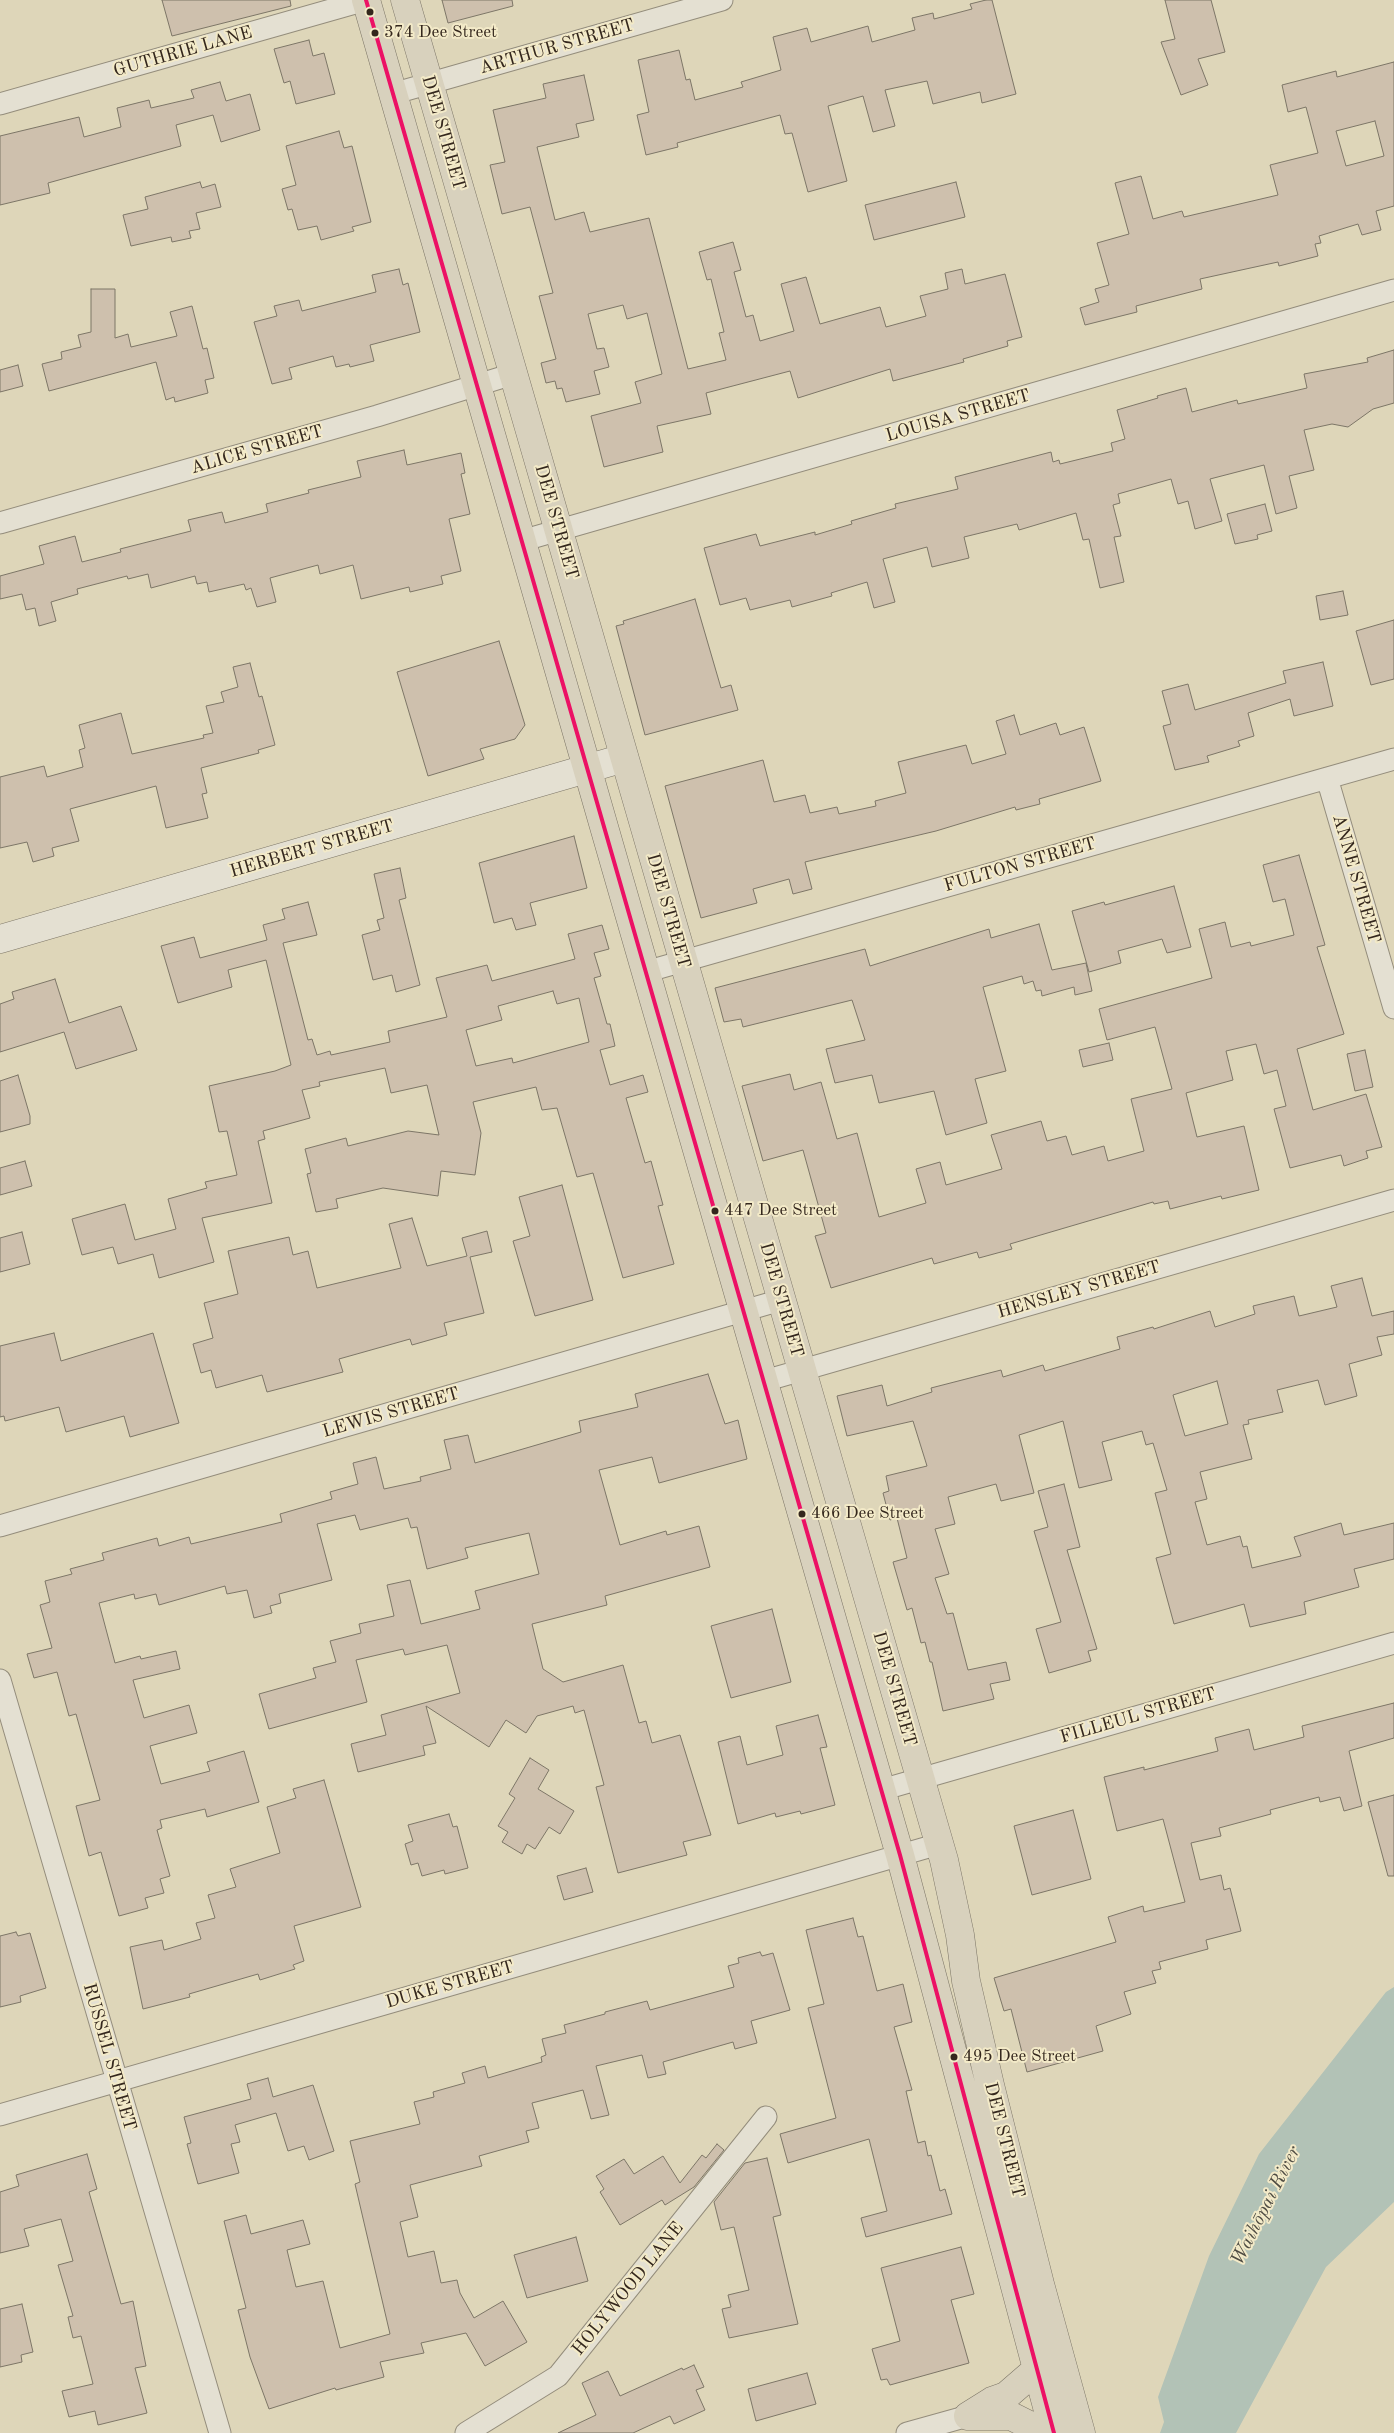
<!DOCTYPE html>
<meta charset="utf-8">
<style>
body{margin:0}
canvas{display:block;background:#ded6b9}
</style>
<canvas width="1394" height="2433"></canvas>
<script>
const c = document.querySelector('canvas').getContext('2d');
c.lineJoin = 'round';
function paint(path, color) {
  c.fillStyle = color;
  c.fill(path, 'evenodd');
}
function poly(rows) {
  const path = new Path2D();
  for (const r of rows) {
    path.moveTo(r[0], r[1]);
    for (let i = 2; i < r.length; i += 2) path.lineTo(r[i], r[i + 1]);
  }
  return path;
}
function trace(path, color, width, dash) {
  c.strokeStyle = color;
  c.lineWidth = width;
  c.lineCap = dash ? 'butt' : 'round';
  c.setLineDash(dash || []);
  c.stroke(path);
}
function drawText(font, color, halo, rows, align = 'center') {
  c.font = font + ' "Old Standard TT",serif';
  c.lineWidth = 4;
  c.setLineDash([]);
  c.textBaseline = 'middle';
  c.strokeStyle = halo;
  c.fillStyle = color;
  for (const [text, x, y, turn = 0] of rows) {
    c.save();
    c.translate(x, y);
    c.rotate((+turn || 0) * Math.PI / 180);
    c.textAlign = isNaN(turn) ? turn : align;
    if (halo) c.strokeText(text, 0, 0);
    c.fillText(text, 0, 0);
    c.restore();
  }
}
paint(poly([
 [1394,1987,1394,2202,1326,2267,1236,2433,1160,2433,1164,2422,1158,2397,1209,2256,1259,2154,1386,1992]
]), '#b2c2b6');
const building = poly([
 [162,0,290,0,291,6,172,36,162,0],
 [442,0,512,0,513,6,448,23,442,0],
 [986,0,992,0,1016,94,982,103,980,92,933,104,927,81,885,90,895,126,873,132,863,96,828,106,847,181,808,192,792,133,785,134,780,115,677,143,678,147,646,155,637,115,649,112,638,60,679,50,686,80,690,79,695,100,743,87,741,82,781,70,773,37,807,28,811,42,868,26,872,42,915,30,912,18,933,13,934,19,972,9,970,4,986,0],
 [1165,0,1211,0,1225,52,1198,59,1208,85,1181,95,1161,42,1175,39,1165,0],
 [309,40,313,56,324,53,335,94,296,104,290,81,284,83,274,49,309,40],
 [1394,62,1394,206,1376,211,1381,230,1362,235,1358,224,1319,236,1321,243,1315,244,1318,256,1279,266,1278,262,1200,279,1202,289,1136,306,1137,312,1085,325,1080,308,1099,302,1095,289,1109,285,1097,243,1129,234,1115,183,1141,176,1153,219,1182,211,1184,217,1278,195,1270,165,1318,153,1306,107,1288,112,1282,85,1336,71,1337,77,1394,62],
 [1375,121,1384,156,1346,166,1336,131,1375,121],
 [584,75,594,120,576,124,579,137,537,147,555,220,584,212,590,232,649,218,688,369,726,360,719,333,724,332,711,279,707,280,699,252,733,242,741,270,734,272,746,317,753,315,760,341,794,331,781,284,806,277,820,324,880,307,886,327,926,316,920,296,948,289,945,273,962,269,965,284,1005,274,1022,337,1007,341,1008,346,963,359,964,362,893,381,890,369,798,398,790,371,706,393,711,414,657,426,663,452,604,467,591,416,641,403,635,382,662,374,647,313,627,319,623,305,588,314,597,349,604,348,609,367,594,371,600,394,566,402,562,388,557,389,555,381,546,383,541,363,556,359,539,296,553,293,530,207,502,214,490,165,505,162,493,110,546,98,543,84,584,75],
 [220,82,226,101,250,94,260,130,221,142,213,115,176,125,181,146,48,183,50,193,0,205,0,136,79,117,84,137,121,127,117,108,149,100,151,108,194,98,191,90,220,82],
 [339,131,344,148,352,146,371,222,352,227,354,231,321,240,317,226,298,230,292,209,288,210,282,189,296,185,286,146,339,131],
 [200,182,202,188,215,184,221,207,196,213,200,229,189,231,191,238,172,242,171,237,131,246,123,215,148,209,145,197,200,182],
 [956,182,965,217,874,240,865,205,956,182],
 [399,269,403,285,408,283,420,332,370,345,374,361,350,367,349,364,336,367,333,356,289,368,292,379,272,384,254,322,277,316,274,306,299,300,302,311,376,292,372,275,399,269],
 [91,289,115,289,115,338,128,334,131,347,177,336,170,312,192,306,203,349,207,348,214,378,205,380,208,393,175,402,174,397,166,400,156,362,49,391,42,364,62,359,61,352,81,347,78,335,91,332,91,289],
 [1394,350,1394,403,1373,409,1348,427,1332,424,1304,430,1314,470,1289,476,1297,508,1276,514,1264,465,1210,479,1222,521,1195,529,1188,501,1178,504,1171,479,1118,494,1120,503,1113,505,1121,536,1114,537,1124,582,1100,588,1089,539,1083,540,1076,513,1019,530,1017,524,964,537,969,558,932,567,927,547,883,559,895,602,874,608,867,582,831,593,832,596,792,607,790,600,750,610,746,598,720,605,704,548,756,534,760,546,815,532,815,535,852,524,851,521,896,508,895,504,958,489,955,477,1051,452,1053,462,1059,460,1060,464,1113,451,1111,443,1125,439,1117,410,1158,398,1157,396,1186,388,1192,412,1237,400,1238,404,1307,388,1304,374,1368,362,1367,358,1394,350],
 [18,365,23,386,0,392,0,370,18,365],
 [404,450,407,465,461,453,465,473,461,474,470,514,449,519,461,571,441,576,443,584,410,592,409,587,361,599,353,565,320,574,318,565,270,578,276,602,257,607,251,588,246,590,244,584,209,592,207,582,197,584,195,576,151,588,148,574,128,579,127,576,77,589,78,594,51,602,56,621,39,626,35,608,26,610,22,594,0,599,0,576,44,564,39,546,75,536,82,562,121,552,120,549,191,531,188,520,222,512,225,523,268,512,266,504,309,493,308,490,361,477,357,461,404,450],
 [1265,504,1272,531,1257,535,1258,539,1235,544,1227,514,1265,504],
 [1343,591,1348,615,1320,620,1316,596,1343,591],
 [695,599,721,688,731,685,738,710,645,735,616,626,624,624,623,621,695,599],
 [1394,620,1394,679,1371,685,1356,631,1394,620],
 [499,641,525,725,515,739,480,749,484,759,428,776,397,672,499,641],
 [1323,662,1333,706,1294,716,1290,699,1248,713,1254,736,1238,741,1240,746,1207,756,1209,762,1175,770,1163,726,1171,724,1162,691,1188,684,1195,710,1286,683,1283,671,1323,662],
 [250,663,259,697,262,696,275,745,258,750,259,753,201,768,207,793,202,794,208,818,166,828,156,786,70,809,79,841,52,848,54,856,33,862,27,842,0,848,0,777,44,766,47,777,83,767,79,750,85,748,79,725,121,713,132,754,204,738,203,735,213,733,206,706,224,702,221,692,238,687,233,667,250,663],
 [1014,715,1020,735,1056,723,1060,735,1084,727,1101,781,1039,799,1040,804,1016,810,1015,807,936,831,805,862,812,889,793,894,789,879,753,889,757,903,701,918,665,786,763,760,774,802,805,795,810,813,837,807,839,814,876,806,875,801,906,793,898,762,966,745,972,764,1006,754,996,721,1014,715],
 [574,836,587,888,530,903,536,925,516,930,512,918,494,923,479,863,574,836],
 [1299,855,1325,945,1317,947,1344,1034,1297,1049,1313,1110,1366,1094,1382,1147,1366,1151,1368,1158,1344,1166,1341,1155,1290,1168,1274,1109,1286,1106,1277,1070,1264,1074,1256,1044,1226,1051,1233,1080,1186,1093,1197,1137,1244,1126,1259,1190,1222,1199,1221,1196,1170,1209,1168,1201,1154,1204,1153,1202,1010,1244,1012,1249,979,1258,977,1252,934,1264,932,1258,831,1288,815,1236,826,1233,803,1150,763,1161,742,1086,790,1074,794,1090,821,1082,837,1139,857,1133,879,1217,926,1203,916,1169,940,1162,946,1185,1002,1169,991,1135,1041,1121,1047,1141,1066,1136,1072,1155,1104,1146,1108,1161,1144,1151,1131,1099,1172,1089,1155,1027,1107,1040,1099,1009,1212,978,1199,929,1225,922,1231,947,1250,942,1251,946,1294,935,1285,899,1273,902,1263,865,1299,855],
 [400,868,406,898,399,900,420,985,396,992,392,975,373,980,362,935,380,930,377,920,384,918,374,874,400,868],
 [1174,886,1191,947,1167,953,1162,939,1118,951,1121,963,1089,972,1072,911,1104,902,1105,905,1174,886],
 [308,902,317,935,283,943,308,1040,312,1039,317,1055,330,1051,331,1055,390,1042,388,1031,447,1017,436,978,487,965,492,981,575,959,568,934,602,925,609,949,594,953,601,976,594,978,607,1024,610,1024,615,1046,600,1050,610,1085,643,1075,648,1092,626,1098,645,1163,651,1161,663,1205,658,1206,674,1264,623,1278,593,1173,577,1177,557,1108,542,1110,536,1087,473,1102,481,1133,475,1175,441,1171,438,1196,383,1188,336,1199,338,1208,316,1212,307,1174,311,1173,305,1149,346,1138,348,1146,408,1131,439,1135,427,1085,391,1093,385,1068,319,1082,320,1086,302,1090,310,1118,263,1131,265,1139,258,1141,272,1203,202,1218,214,1262,159,1278,153,1254,118,1264,113,1247,82,1255,72,1219,125,1204,135,1240,176,1229,168,1199,207,1188,205,1182,237,1175,227,1131,219,1132,209,1086,275,1071,291,1065,266,960,228,970,232,987,178,1003,161,946,194,937,200,958,267,940,263,925,285,919,282,909,308,902],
 [553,991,557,1004,579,998,589,1042,513,1063,512,1058,476,1066,466,1030,502,1020,498,1006,553,991],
 [1039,924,1052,970,1086,963,1092,991,1075,995,1074,987,1042,996,1041,990,1036,991,1033,981,1024,984,1022,976,983,987,1006,1071,975,1079,987,1123,946,1135,934,1091,879,1103,872,1075,835,1083,826,1049,865,1040,852,1000,743,1027,741,1019,724,1022,715,988,865,949,870,966,989,929,991,938,1039,924],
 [55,979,69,1023,121,1006,137,1050,76,1069,64,1032,0,1052,0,1004,14,999,12,992,55,979],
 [1109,1043,1113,1060,1083,1067,1079,1050,1109,1043],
 [1365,1050,1373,1087,1355,1091,1347,1054,1365,1050],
 [18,1075,30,1116,30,1124,0,1132,0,1081,18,1075],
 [25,1161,32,1186,0,1195,0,1168,25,1161],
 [562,1185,593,1300,535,1316,513,1241,530,1236,519,1197,562,1185],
 [412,1218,427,1266,467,1256,462,1238,487,1231,492,1252,470,1257,484,1313,444,1323,447,1335,412,1345,410,1339,339,1359,343,1372,267,1392,262,1375,216,1388,211,1370,201,1373,193,1344,213,1338,204,1303,238,1294,228,1251,289,1237,293,1255,308,1251,317,1288,401,1268,389,1224,412,1218],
 [22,1232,30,1264,0,1272,0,1238,22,1232],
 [1362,1278,1372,1316,1394,1311,1394,1334,1377,1337,1382,1355,1349,1364,1357,1396,1325,1405,1318,1380,1277,1390,1283,1412,1248,1420,1249,1424,1243,1425,1252,1459,1200,1472,1207,1499,1195,1502,1207,1545,1240,1536,1243,1547,1247,1546,1252,1568,1301,1556,1294,1537,1341,1523,1344,1535,1394,1523,1394,1559,1354,1569,1359,1587,1304,1602,1306,1614,1250,1627,1244,1604,1174,1624,1156,1558,1171,1554,1155,1493,1167,1490,1153,1443,1146,1445,1142,1431,1102,1442,1112,1480,1079,1488,1063,1421,1019,1435,1034,1493,1001,1501,996,1484,948,1497,955,1524,935,1529,949,1574,935,1578,947,1614,953,1613,968,1670,1006,1662,1010,1680,990,1684,994,1699,943,1711,932,1662,930,1662,925,1642,921,1643,912,1608,907,1610,893,1562,907,1558,897,1518,890,1520,883,1493,889,1491,886,1476,927,1466,913,1421,847,1436,837,1396,882,1385,887,1406,932,1392,931,1388,1001,1370,1003,1377,1043,1365,1045,1371,1120,1349,1117,1337,1153,1327,1154,1329,1210,1311,1215,1327,1255,1314,1253,1306,1294,1296,1299,1316,1337,1307,1331,1286,1362,1278],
 [1217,1381,1228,1424,1185,1436,1173,1395,1217,1381],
 [54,1333,61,1361,153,1333,179,1423,130,1437,124,1416,66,1432,59,1407,5,1421,4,1416,0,1417,0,1346,54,1333],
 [708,1374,725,1424,738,1420,747,1459,659,1483,652,1457,599,1470,620,1545,666,1531,667,1535,699,1526,710,1567,605,1596,607,1605,532,1624,543,1669,563,1682,623,1665,639,1723,646,1721,652,1743,680,1735,711,1835,683,1842,687,1855,618,1873,596,1787,604,1785,584,1710,575,1713,573,1706,537,1716,526,1733,506,1720,489,1747,426,1706,436,1743,423,1746,425,1755,358,1772,351,1744,386,1735,381,1715,460,1693,447,1645,405,1655,403,1649,356,1660,367,1702,269,1729,259,1694,316,1678,313,1668,336,1662,330,1641,361,1633,359,1624,394,1616,387,1585,410,1580,421,1624,480,1609,475,1591,539,1574,529,1533,465,1548,468,1558,427,1569,417,1527,411,1528,408,1518,360,1530,355,1515,317,1524,332,1580,279,1594,281,1603,270,1606,272,1613,254,1618,247,1590,227,1594,225,1586,159,1605,156,1594,135,1599,134,1594,99,1603,115,1663,140,1656,141,1659,176,1651,180,1669,133,1680,144,1718,189,1705,197,1733,150,1746,161,1784,210,1771,207,1762,244,1751,259,1802,207,1817,205,1809,160,1820,162,1828,157,1830,170,1876,160,1879,164,1893,145,1898,148,1908,119,1916,101,1852,89,1856,76,1806,100,1800,76,1714,69,1716,57,1672,34,1678,27,1654,52,1648,40,1605,50,1602,45,1581,72,1574,70,1569,104,1560,102,1553,157,1538,159,1546,189,1537,191,1544,282,1522,280,1514,332,1499,330,1492,358,1484,353,1463,376,1457,384,1489,421,1481,420,1477,451,1469,444,1440,468,1435,475,1463,581,1432,579,1421,638,1407,635,1394,708,1374],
 [1064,1484,1080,1547,1067,1550,1097,1649,1088,1651,1091,1661,1049,1673,1036,1629,1061,1622,1034,1531,1048,1527,1038,1491,1064,1484],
 [772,1609,791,1682,731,1698,711,1626,772,1609],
 [1394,1703,1394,1738,1349,1751,1362,1806,1344,1811,1340,1797,1320,1802,1319,1797,1270,1810,1271,1814,1219,1828,1221,1836,1191,1843,1200,1880,1221,1875,1224,1890,1230,1888,1241,1931,1206,1940,1208,1949,1159,1962,1161,1969,1152,1971,1156,1983,1124,1992,1131,2014,1096,2026,1103,2051,1027,2072,1011,2009,1004,2011,994,1978,1116,1942,1108,1917,1143,1906,1144,1912,1185,1902,1163,1819,1117,1831,1104,1777,1144,1767,1144,1770,1218,1751,1215,1738,1249,1729,1254,1750,1304,1737,1302,1726,1394,1703],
 [818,1715,827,1747,820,1748,835,1805,801,1814,800,1811,776,1817,775,1813,738,1824,718,1742,740,1736,747,1765,783,1755,776,1726,818,1715],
 [530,1758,549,1770,538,1789,574,1811,560,1834,549,1827,535,1849,527,1844,522,1854,502,1842,508,1832,498,1826,515,1798,509,1794,530,1758],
 [324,1780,361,1907,294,1926,304,1961,293,1965,295,1969,260,1980,258,1974,189,1994,190,1997,143,2009,130,1947,162,1940,164,1950,201,1939,196,1923,215,1918,208,1895,236,1887,230,1869,280,1853,267,1807,296,1798,293,1789,324,1780],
 [1394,1795,1394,1876,1388,1876,1368,1802,1394,1795],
 [1073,1810,1091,1879,1032,1895,1014,1826,1073,1810],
 [449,1814,453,1827,457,1826,468,1868,445,1874,444,1870,422,1876,418,1863,411,1865,405,1844,413,1841,408,1825,449,1814],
 [586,1868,593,1892,564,1900,557,1876,586,1868],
 [853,1918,858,1937,863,1936,877,1991,903,1984,912,2022,894,2027,912,2090,906,2091,918,2143,925,2141,928,2156,931,2155,940,2191,945,2189,952,2214,866,2237,861,2218,887,2211,869,2139,788,2163,780,2134,836,2118,808,2008,824,2004,806,1930,853,1918],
 [16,1932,18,1936,30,1933,46,1988,20,1996,21,2002,0,2007,0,1936,16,1932],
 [760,1952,762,1956,773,1953,790,2010,751,2021,757,2043,735,2049,733,2042,663,2062,666,2074,648,2078,642,2055,596,2066,609,2115,591,2119,583,2090,532,2103,539,2128,526,2131,529,2142,479,2156,482,2166,410,2185,418,2217,400,2222,408,2257,434,2251,441,2283,457,2280,460,2293,474,2318,503,2301,527,2342,485,2366,466,2333,421,2343,424,2353,380,2362,384,2377,336,2390,335,2388,269,2409,250,2357,238,2310,246,2308,224,2221,246,2215,251,2234,303,2220,310,2244,287,2250,296,2287,323,2281,340,2348,390,2334,355,2184,360,2182,350,2141,420,2124,414,2102,434,2097,433,2092,465,2083,462,2073,485,2066,488,2078,542,2062,541,2057,546,2055,542,2039,566,2033,564,2025,605,2014,605,2012,647,2001,650,2010,734,1987,728,1966,739,1963,738,1958,760,1952],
 [268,2078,273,2097,313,2085,334,2151,309,2160,304,2146,288,2151,276,2113,235,2125,240,2142,231,2144,239,2173,198,2184,187,2144,191,2143,184,2117,251,2099,247,2084,268,2078],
 [717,2144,724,2150,694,2187,665,2205,662,2200,620,2225,600,2192,604,2189,596,2176,624,2159,634,2174,663,2156,680,2183,702,2155,706,2158,717,2144],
 [87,2154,97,2189,89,2192,121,2304,133,2301,146,2366,135,2368,147,2413,98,2425,95,2411,69,2417,62,2391,93,2384,81,2336,73,2338,68,2317,73,2316,58,2265,73,2261,61,2219,24,2229,29,2246,0,2253,0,2192,19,2186,16,2175,87,2154],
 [767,2158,781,2215,773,2217,798,2324,729,2338,722,2309,731,2307,728,2295,749,2290,734,2227,721,2230,714,2202,745,2163,767,2158],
 [576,2237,588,2281,527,2298,514,2255,576,2237],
 [961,2247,974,2294,951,2300,969,2363,890,2385,887,2379,881,2380,872,2349,900,2341,881,2268,961,2247],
 [22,2304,33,2352,21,2355,22,2362,0,2367,0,2309,22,2304],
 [694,2365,704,2387,696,2390,705,2410,674,2424,670,2416,633,2433,558,2433,596,2415,582,2383,608,2371,620,2396,682,2368,683,2370,694,2365],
 [807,2373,816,2404,756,2421,748,2389,807,2373]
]);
paint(building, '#cec0ad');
trace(building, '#7d7667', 1);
const minor = poly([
 [392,94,722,0],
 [0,104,366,0],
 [0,523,377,416,513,374],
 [521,541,1394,290],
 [1327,778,1394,1008],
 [645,972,1394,759],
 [764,1381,1394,1200],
 [0,1526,781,1300],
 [0,1680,220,2433],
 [881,1790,1394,1643],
 [0,2115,939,1844],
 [466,2433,558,2376,766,2117],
 [907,2433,968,2416]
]);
const secondary = poly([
 [0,939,624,758]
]);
const primary = poly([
 [366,0,900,1855,1054,2433],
 [405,0,944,1860,960,1935,966,1981,990,2085,1040,2284,1081,2433],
 [968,2416,992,2401,1006,2396,1036,2370],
 [970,2416,1011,2416,1027,2424,1039,2433]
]);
trace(minor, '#948d7c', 23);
trace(secondary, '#7d7667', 29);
trace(primary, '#7d7667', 29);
trace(minor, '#e4e0d2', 21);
trace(secondary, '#e4e0d2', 28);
trace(primary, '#d8d1bd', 28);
trace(poly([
 [366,0,900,1855,1054,2433]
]), '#ec1165', 4);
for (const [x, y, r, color] of [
 [370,12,4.5,"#34271d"],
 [375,33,4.5,"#34271d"],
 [715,1211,4.5,"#34271d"],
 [802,1514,4.5,"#34271d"],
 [954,2057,4.5,"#34271d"]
]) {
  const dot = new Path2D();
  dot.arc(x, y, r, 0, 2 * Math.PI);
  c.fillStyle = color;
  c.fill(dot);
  trace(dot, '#f3eac8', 2);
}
drawText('17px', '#34271d', '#f3eac8', [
 ["374 Dee Street",384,33],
 ["447 Dee Street",724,1211],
 ["466 Dee Street",811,1514],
 ["495 Dee Street",963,2057]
], 'left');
drawText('18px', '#34271d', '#f3eac8', [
 ["ARTHUR STREET",557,47,-16],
 ["GUTHRIE LANE",183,52,-16],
 ["DEE STREET",443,133,74],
 ["LOUISA STREET",958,416,-16],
 ["ALICE STREET",257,450,-16],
 ["DEE STREET",556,522,74],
 ["HERBERT STREET",312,849,-16],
 ["FULTON STREET",1020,865,-16],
 ["ANNE STREET",1356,879,74],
 ["DEE STREET",668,911,74],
 ["HENSLEY STREET",1079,1290,-16],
 ["DEE STREET",781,1300,74],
 ["LEWIS STREET",391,1413,-16],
 ["DEE STREET",894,1689,74],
 ["FILLEUL STREET",1138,1716,-16],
 ["DUKE STREET",450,1985,-16],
 ["RUSSEL STREET",109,2057,74],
 ["DEE STREET",1004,2140,76],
 ["HOLYWOOD LANE",628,2289,-51]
]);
drawText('italic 19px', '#4f4c43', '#f3eac8', [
 ["Waihōpai River",1266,2206,-63]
]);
</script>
